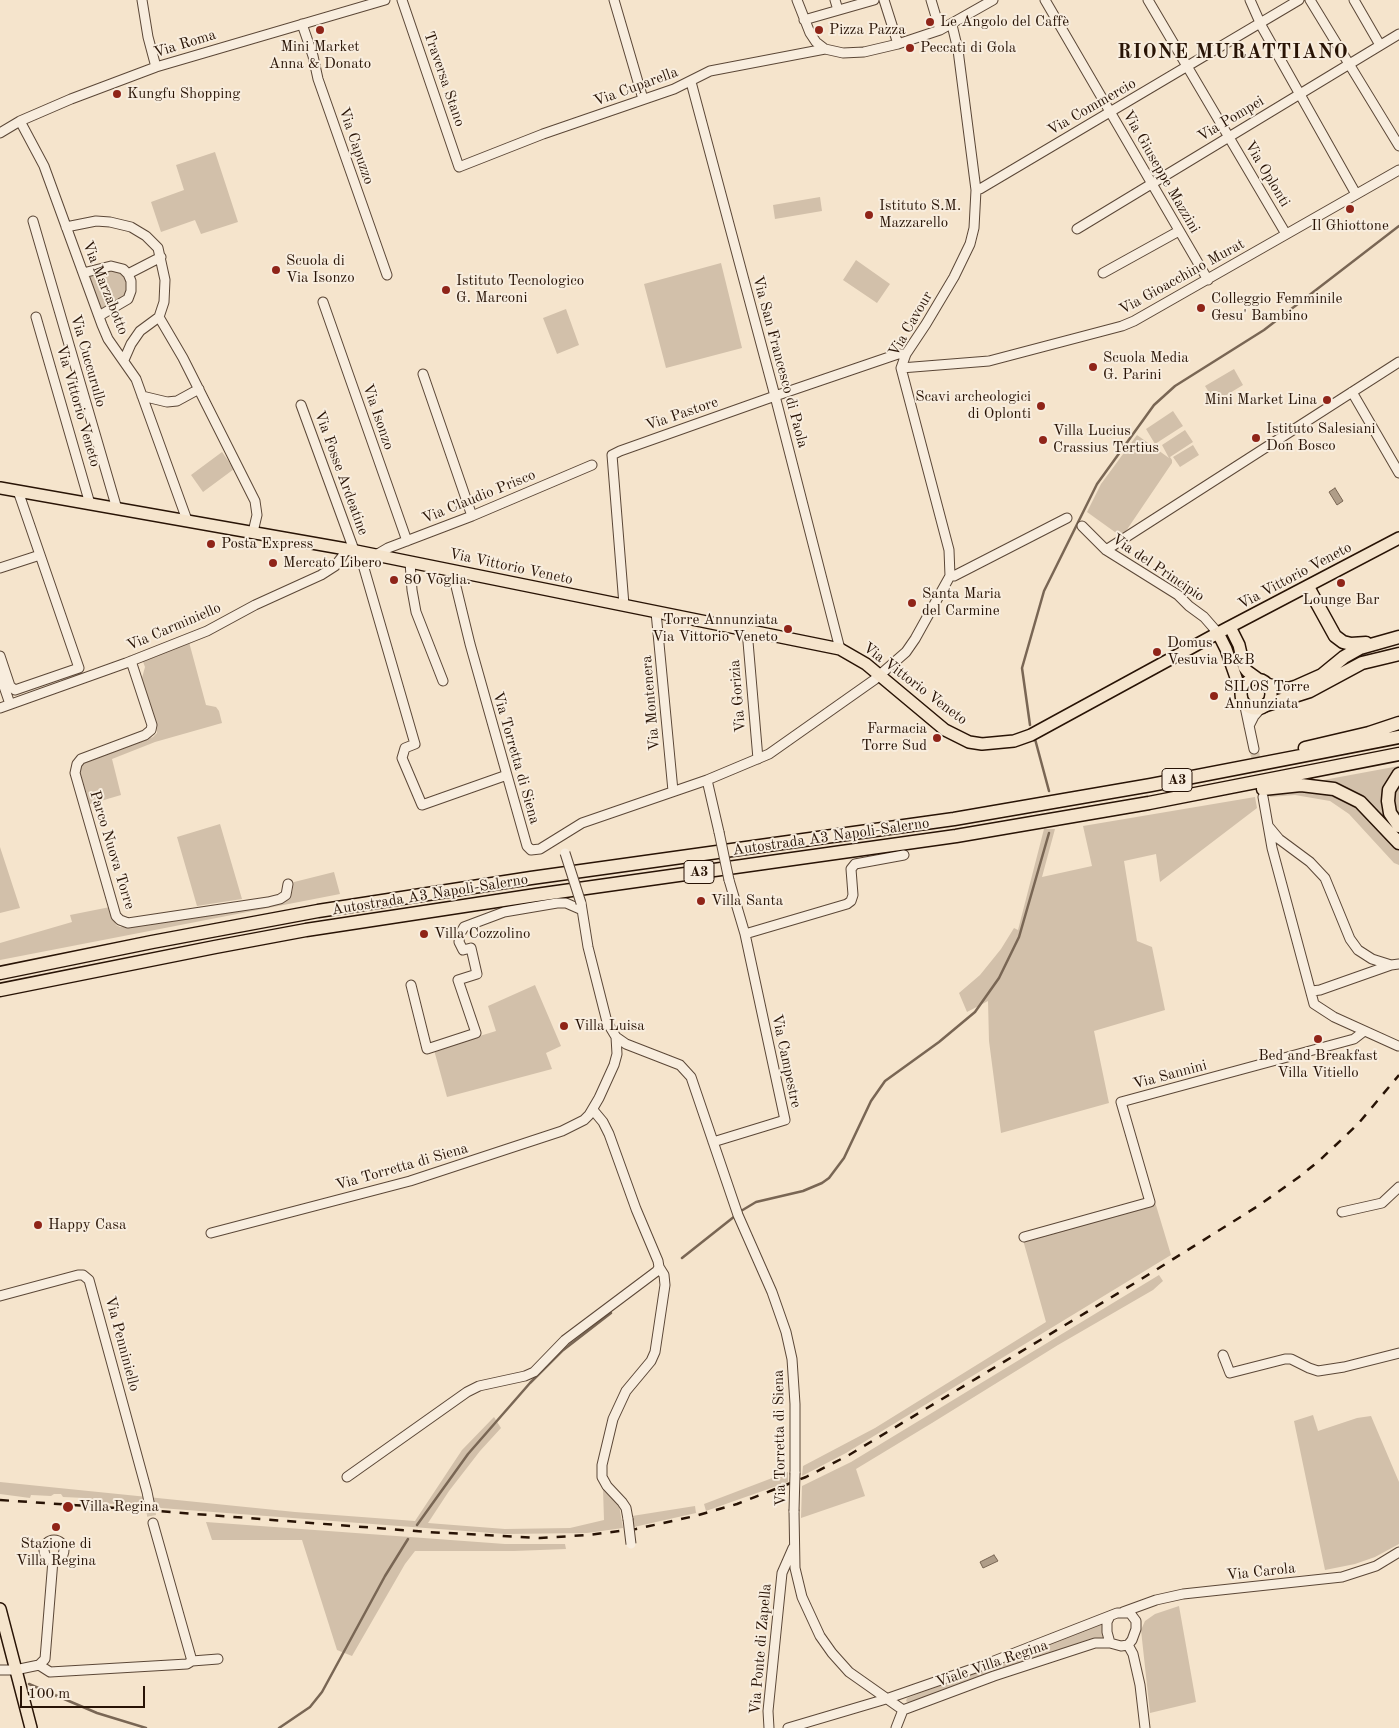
<!DOCTYPE html>
<meta charset="utf-8">
<style>
body{margin:0}
#map{position:relative;width:1399px;height:1728px;overflow:hidden;background:#f5e4cc;font-family:"Old Standard TT",serif}
canvas{display:block}
.scale{position:absolute;left:20px;top:1686px;width:125px;height:22px;box-sizing:border-box;border:2px solid #281305;border-top:0;padding-left:6px;font-size:15px;line-height:18px;white-space:nowrap;color:#281305;-webkit-text-stroke:4px #f8edde;paint-order:stroke}
</style>
<div id="map">
<canvas width="1399" height="1728"></canvas>
<div class="scale">100 m</div>
</div>
<script>
const c = document.querySelector('canvas').getContext('2d');
c.lineJoin = 'round';
function paint(path, color) {
  c.fillStyle = color;
  c.fill(path, 'evenodd');
}
function poly(rows) {
  const path = new Path2D();
  for (const r of rows) {
    if (r.length === 3) {
      path.moveTo(r[0] + r[2], r[1]);
      path.arc(r[0], r[1], r[2], 0, 2 * Math.PI);
      continue;
    }
    path.moveTo(r[0], r[1]);
    for (let i = 2; i < r.length; i += 2) path.lineTo(r[i], r[i + 1]);
  }
  return path;
}
function trace(path, color, width, dash) {
  c.strokeStyle = color;
  c.lineWidth = width;
  c.lineCap = dash ? 'butt' : 'round';
  c.setLineDash(dash || []);
  c.stroke(path);
}
function drawText(font, color, halo, rows, align = 'center') {
  c.font = font + ' "Old Standard TT",serif';
  c.lineWidth = 4;
  c.setLineDash([]);
  c.textBaseline = 'middle';
  c.strokeStyle = halo;
  c.fillStyle = color;
  for (const [text, x, y, turn = 0] of rows) {
    c.save();
    c.translate(x, y);
    c.rotate((+turn || 0) * Math.PI / 180);
    c.textAlign = isNaN(turn) ? turn : align;
    if (halo) c.strokeText(text, 0, 0);
    c.fillText(text, 0, 0);
    c.restore();
  }
}
paint(poly([
 [215,152,238,222,201,234,195,220,161,232,151,202,184,190,176,165],
 [820,197,822,211,775,219,773,205],
 [856,260,890,284,877,303,843,280],
 [721,263,742,348,666,368,644,284],
 [111,268,128,276,129,293,99,315,88,276],
 [566,309,579,345,557,354,543,318],
 [1234,369,1243,385,1215,402,1205,386],
 [1173,411,1183,426,1155,444,1146,429],
 [1185,430,1193,442,1170,457,1172,460,1172,463,1126,531,1119,535,1087,512,1101,484,1137,435,1169,458,1162,445],
 [1193,445,1199,455,1180,467,1173,457],
 [222,452,234,469,203,492,191,475],
 [189,642,206,705,216,707,219,711,222,723,155,742,112,759,121,795,87,805,79,778,81,764,87,761,153,737,157,733,157,727,142,678,145,667,142,659],
 [1399,766,1392,774,1395,829,1399,832,1399,837,1371,805,1318,781],
 [1399,783,1399,820,1392,804,1394,794],
 [1302,789,1330,792,1351,802,1399,848,1399,865,1394,863,1349,814,1330,801,1295,795,1270,797,1269,793],
 [1255,797,1257,808,1160,882,1156,854,1124,861,1137,941,1152,947,1165,1010,1094,1031,1109,1103,1001,1133,989,1041,988,1001,967,1012,959,993,980,975,1001,949,1014,928,1018,930,1044,829,1055,829,1042,877,1092,866,1083,826],
 [220,824,242,899,197,906,177,837],
 [0,847,20,908,0,913],
 [334,872,340,894,0,960,0,943,72,922,70,915,110,907,116,925,120,927,279,904,291,898,294,882],
 [535,985,561,1046,546,1053,552,1069,447,1097,434,1050,496,1031,488,1006],
 [1155,1202,1171,1255,846,1453,802,1476,803,1466,875,1428,1046,1322,1023,1240],
 [1159,1275,1163,1281,1153,1290,1058,1345,932,1423,856,1469,865,1496,801,1518,802,1486,851,1462],
 [1313,1415,1318,1431,1357,1418,1371,1416,1399,1482,1399,1544,1375,1557,1355,1564,1325,1570,1294,1421],
 [494,1417,501,1428,480,1451,449,1491,428,1523,505,1529,570,1528,604,1520,603,1488,619,1505,623,1528,587,1533,505,1534,147,1507,146,1506,85,1502,85,1498,63,1497,61,1494,54,1494,51,1496,31,1495,30,1498,0,1494,0,1482,295,1512,415,1521,462,1450],
 [788,1472,788,1482,706,1511,704,1504],
 [695,1506,696,1513,634,1527,632,1516],
 [206,1522,505,1544,565,1544,566,1549,514,1551,415,1551,405,1564,352,1656,337,1650,302,1540,212,1540],
 [1179,1606,1196,1702,1150,1713,1141,1630,1145,1621,1155,1614],
 [1103,1622,1105,1639,1093,1640,910,1704,906,1701,907,1698,1023,1655]
]), '#d2c0aa');
const water = poly([
 [1335,488,1343,501,1337,505,1329,492,1335,488],
 [994,1555,998,1561,983,1568,980,1562,994,1555]
]);
paint(water, '#af9d88');
trace(water, '#796654', 1);
trace(poly([
 [1030,725,1022,668,1044,591,1097,484,1154,405,1175,386,1264,330,1399,226],
 [1035,739,1049,791],
 [741,1211,756,1202,803,1191,822,1183,829,1178,844,1158,871,1101,885,1081,939,1042,975,1012,999,978,1019,937,1049,833],
 [682,1258,735,1216],
 [417,1525,468,1454,530,1383,562,1351,611,1313],
 [29,1684,97,1713,146,1728],
 [279,1728,310,1707,322,1692,385,1576,408,1539]
]), '#796654', 2.5);
trace(poly([
 [1254,749,1261,786],
 [150,1507,153,1523]
]), '#d6c5ae', 9, [9, 4.5]);
const minor = poly([
 [142,0,148,37,156,67],
 [402,0,459,167,543,134,674,89,710,71,825,49],
 [614,0,643,99],
 [797,0,810,33,816,42,825,49,843,53,864,52,898,44,940,30,993,0],
 [835,0,838,10],
 [884,0,898,44],
 [931,0,940,30],
 [1045,0,1208,280],
 [1148,0,1286,234],
 [1250,0,1262,27,1356,194],
 [1310,0,1399,146],
 [1354,0,1380,45],
 [804,20,874,0],
 [302,24,313,56,318,79,387,275],
 [691,82,775,396,840,649],
 [20,121,44,166,102,325,108,339,136,379,187,520],
 [0,133,20,121,71,99,156,67,385,0],
 [976,190,980,189,1299,0],
 [33,221,117,509],
 [66,227,96,221,110,222,131,227,146,236,158,248,165,280,164,302,159,317,183,358,255,501,257,515,253,532],
 [1077,229,1399,34],
 [83,273,111,266,123,269,128,274],
 [1103,273,1179,231],
 [323,302,407,541],
 [99,316,128,299,131,291,131,281,128,274,161,257],
 [36,317,90,504],
 [124,360,131,344,140,331,159,317],
 [901,368,989,361,1122,326,1134,321,1399,170],
 [423,374,472,516],
 [1352,392,1399,473],
 [142,396,167,402,177,401,199,389],
 [301,405,354,550],
 [1082,526,1106,550,1178,595,1189,606,1204,617,1218,633],
 [1106,550,1399,362],
 [359,551,415,744,405,748,402,758,422,805,507,775],
 [376,555,388,548,472,516,592,465],
 [410,562,412,590,416,612,443,681],
 [0,568,40,555],
 [452,570,470,644,527,846,531,850,540,849,582,823,707,780,769,754,874,680,906,652,915,639,950,576,949,550,901,368,906,354,926,324,954,277,970,244,974,228,976,190,958,50,952,25],
 [950,576,954,576,1067,518],
 [624,605,612,455,620,451,775,396,898,354,906,354],
 [656,612,673,791],
 [747,630,758,759],
 [0,656,10,686,15,690,79,668,18,491],
 [131,661,152,725,151,730,145,735,81,759,77,764,75,773,116,916,120,920,128,923,268,902,280,899,286,895,288,884],
 [0,675,10,704],
 [1244,702,1254,749],
 [0,708,126,663,207,631,255,605,321,575,335,566,342,557,346,549],
 [1249,726,1254,716,1262,707],
 [707,780,719,832],
 [1263,797,1272,848,1314,1004,1334,1017,1398,1046],
 [1269,827,1279,839,1310,862,1325,878,1350,939,1358,950,1372,959,1391,965,1399,964],
 [581,903,588,947,607,1022,616,1037,626,1044,680,1065,691,1077,738,1215,772,1292,786,1332,792,1359,795,1404,795,1473],
 [745,934,847,904,851,901,853,895,851,869,855,864,904,855],
 [411,985,427,1049,476,1033,458,980,477,974,471,948,463,950,459,942,460,934,464,927,504,912,557,903,566,903,582,910],
 [1312,991,1320,990,1391,965],
 [713,1142,785,1120,745,934,729,880],
 [1342,1212,1382,1203,1399,1187],
 [211,1233,410,1181,562,1131,584,1120,589,1115,599,1098,614,1065,617,1054,616,1037],
 [1024,1237,1150,1202,1121,1102,1354,1039,1363,1032],
 [0,1296,78,1275,83,1275,89,1280,147,1492,150,1507],
 [1223,1355,1230,1373,1285,1359,1291,1359,1309,1368,1318,1371,1344,1367,1399,1353],
 [347,1477,467,1392,479,1386,525,1376,534,1372,565,1340,657,1271,659,1267,658,1261,636,1209,609,1134,603,1122,593,1110],
 [794,1511,795,1568,802,1597,820,1636,832,1653,849,1672,903,1710],
 [628,1519,626,1508,622,1502,607,1486,602,1477,602,1465,613,1419,626,1391,651,1361,655,1352,665,1285,664,1275,659,1267],
 [153,1523,192,1661],
 [54,1550,10],
 [1123,1612,1156,1600,1183,1594,1342,1577,1376,1566,1399,1552],
 [1110,1616,1107,1622,1107,1632,1110,1643],
 [1128,1645,1133,1654,1140,1685,1145,1728],
 [39,1665,50,1672,187,1664,192,1661,218,1659],
 [0,1670,15,1670,39,1665,45,1659,53,1560],
 [769,1728,768,1711,782,1573,793,1548],
 [788,1728,886,1699,981,1666,1117,1613,1130,1613,1136,1621,1136,1629,1132,1640,1128,1645,1121,1646,1110,1643,1095,1643,994,1676,903,1710,896,1728]
]);
const major = poly([
 [0,488,346,549,840,649,866,664,945,730,969,742,982,744,1014,741,1031,735,1218,633,1399,538],
 [1230,627,1239,645,1244,667,1247,671,1258,679],
 [1218,633,1226,649,1241,692],
 [1256,694,15],
 [0,1609,31,1728]
]);
const highway = poly([
 [1308,587,1335,636,1343,642,1351,644,1366,643],
 [1268,685,1288,689,1295,687,1322,675,1344,657,1360,648,1399,637],
 [1266,705,1310,691,1362,663,1399,654],
 [1305,748,1369,733,1399,723],
 [1399,774,1389,790,1388,801,1390,813,1399,826],
 [1263,789,1301,785,1334,789,1360,802,1399,843],
 [0,973,152,942,318,911,531,878,954,819,1151,785,1399,737],
 [0,990,215,947,306,930,536,895,956,836,1149,803,1399,754]
]);
trace(minor, '#5b4737', 11);
trace(major, '#281305', 14);
trace(highway, '#281305', 15);
trace(minor, '#f8edde', 9);
trace(major, '#f5e4cc', 11);
trace(highway, '#f5e4cc', 12);
trace(poly([
 [0,1500,144,1510,428,1532,540,1538,588,1535,636,1529,695,1516,737,1504,806,1477,849,1455,1135,1283,1258,1206,1299,1177,1320,1160,1358,1124,1399,1075]
]), '#281305', 2.5, [9, 9]);
const minorBridge = poly([
 [719,832,729,880],
 [565,853,581,903],
 [794,1511,795,1473],
 [628,1519,631,1544]
]);
trace(minorBridge, '#5b4737', 11, []);
trace(minorBridge, '#f8edde', 9);
for (const [x, y, r, color] of [
 [930,22,5,"#8f2418"],
 [320,30,5,"#8f2418"],
 [819,30,5,"#8f2418"],
 [910,48,5,"#8f2418"],
 [117,94,5,"#8f2418"],
 [1350,209,5,"#8f2418"],
 [869,215,5,"#8f2418"],
 [276,270,5,"#8f2418"],
 [446,290,5,"#8f2418"],
 [1201,308,5,"#8f2418"],
 [1093,367,5,"#8f2418"],
 [1327,400,5,"#8f2418"],
 [1041,406,5,"#8f2418"],
 [1256,438,5,"#8f2418"],
 [1043,440,5,"#8f2418"],
 [211,544,5,"#8f2418"],
 [273,563,5,"#8f2418"],
 [394,580,5,"#8f2418"],
 [1341,583,5,"#8f2418"],
 [912,603,5,"#8f2418"],
 [788,629,5,"#8f2418"],
 [1157,652,5,"#8f2418"],
 [1214,696,5,"#8f2418"],
 [937,738,5,"#8f2418"],
 [701,901,5,"#8f2418"],
 [424,934,5,"#8f2418"],
 [564,1026,5,"#8f2418"],
 [1318,1039,5,"#8f2418"],
 [38,1225,5,"#8f2418"],
 [68,1507,6,"#8f2418"],
 [56,1527,5,"#8f2418"]
]) {
  const dot = new Path2D();
  dot.arc(x, y, r, 0, 2 * Math.PI);
  c.fillStyle = color;
  c.fill(dot);
  trace(dot, '#f8edde', 2);
}
for (const [x, y, w] of [
 [1177,780,30],
 [699,872,30]
]) {
  const box = new Path2D();
  box.roundRect(x - w / 2, y - 11.5, w, 23, 4);
  c.fillStyle = '#f8edde';
  c.fill(box);
  trace(box, '#281305', 1);
}
drawText('bold 14px', '#281305', null, [
 ["A3",1177,780],
 ["A3",699,872]
]);
drawText('15px', '#281305', '#f8edde', [
 ["Le Angolo del Caffè",940,22],
 ["Pizza Pazza",829,30],
 ["Mini Market",320,47,"center"],
 ["Anna & Donato",320,64,"center"],
 ["Peccati di Gola",920,48],
 ["Kungfu Shopping",127,94],
 ["Istituto S.M.",879,206],
 ["Mazzarello",879,223],
 ["Il Ghiottone",1350,226,"center"],
 ["Scuola di",286,261],
 ["Via Isonzo",286,278],
 ["Istituto Tecnologico",456,281],
 ["G. Marconi",456,298],
 ["Colleggio Femminile",1211,299],
 ["Gesu' Bambino",1211,316],
 ["Scuola Media",1103,358],
 ["G. Parini",1103,375],
 ["Scavi archeologici",1031,397,"right"],
 ["di Oplonti",1031,414,"right"],
 ["Mini Market Lina",1317,400,"right"],
 ["Istituto Salesiani",1266,429],
 ["Don Bosco",1266,446],
 ["Villa Lucius",1053,431],
 ["Crassius Tertius",1053,448],
 ["Posta Express",221,544],
 ["Mercato Libero",283,563],
 ["80 Voglia.",404,580],
 ["Santa Maria",922,594],
 ["del Carmine",922,611],
 ["Lounge Bar",1341,600,"center"],
 ["Torre Annunziata",778,620,"right"],
 ["Via Vittorio Veneto",778,637,"right"],
 ["Domus",1167,643],
 ["Vesuvia B&B",1167,660],
 ["SILOS Torre",1224,687],
 ["Annunziata",1224,704],
 ["Farmacia",927,729,"right"],
 ["Torre Sud",927,746,"right"],
 ["Villa Santa",711,901],
 ["Villa Cozzolino",434,934],
 ["Villa Luisa",574,1026],
 ["Bed and Breakfast",1318,1056,"center"],
 ["Villa Vitiello",1318,1073,"center"],
 ["Happy Casa",48,1225],
 ["Villa Regina",79,1507],
 ["Stazione di",56,1544,"center"],
 ["Villa Regina",56,1561,"center"]
], 'left');
drawText('15px', '#281305', '#f8edde', [
 ["Via Roma",185,44,-17],
 ["Traversa Stano",444,79,71],
 ["Via Cuparella",636,87,-20],
 ["Via Commercio",1092,107,-30],
 ["Via Pompei",1231,119,-31],
 ["Via Capuzzo",356,146,71],
 ["Via Giuseppe Mazzini",1161,172,60],
 ["Via Oplonti",1267,174,59],
 ["Via Gioacchino Murat",1182,277,-29],
 ["Via Marzabotto",105,288,68],
 ["Via Cavour",911,324,-60],
 ["Via Cuccurullo",88,361,74],
 ["Via San Francesco di Paola",780,362,75],
 ["Via Vittorio Veneto",78,406,74],
 ["Via Pastore",682,414,-19],
 ["Via Isonzo",378,417,71],
 ["Via Fosse Ardeatine",341,473,70],
 ["Via Claudio Prisco",479,497,-22],
 ["Via Vittorio Veneto",511,567,12],
 ["Via del Principio",1158,568,34],
 ["Via Vittorio Veneto",1295,576,-28],
 ["Via Carminiello",174,627,-23],
 ["Via Vittorio Veneto",915,684,37],
 ["Via Gorizia",738,696,-95],
 ["Via Montenera",651,703,-95],
 ["Via Torretta di Siena",516,758,74],
 ["Autostrada A3 Napoli-Salerno",831,837,-8],
 ["Parco Nuova Torre",112,850,73],
 ["Autostrada A3 Napoli-Salerno",430,895,-9],
 ["Via Campestre",786,1061,78],
 ["Via Sannini",1170,1075,-15],
 ["Via Torretta di Siena",402,1167,-16],
 ["Via Penniniello",122,1344,75],
 ["Via Torretta di Siena",780,1438,-91],
 ["Via Carola",1261,1572,-6],
 ["Via Ponte di Zapella",761,1649,-85],
 ["Viale Villa Regina",992,1664,-19]
]);
c.letterSpacing = '1px';
drawText('bold 20px', '#281305', '#f8edde', [
 ["RIONE MURATTIANO",1233,53]
]);
c.letterSpacing = '0px';
</script>
